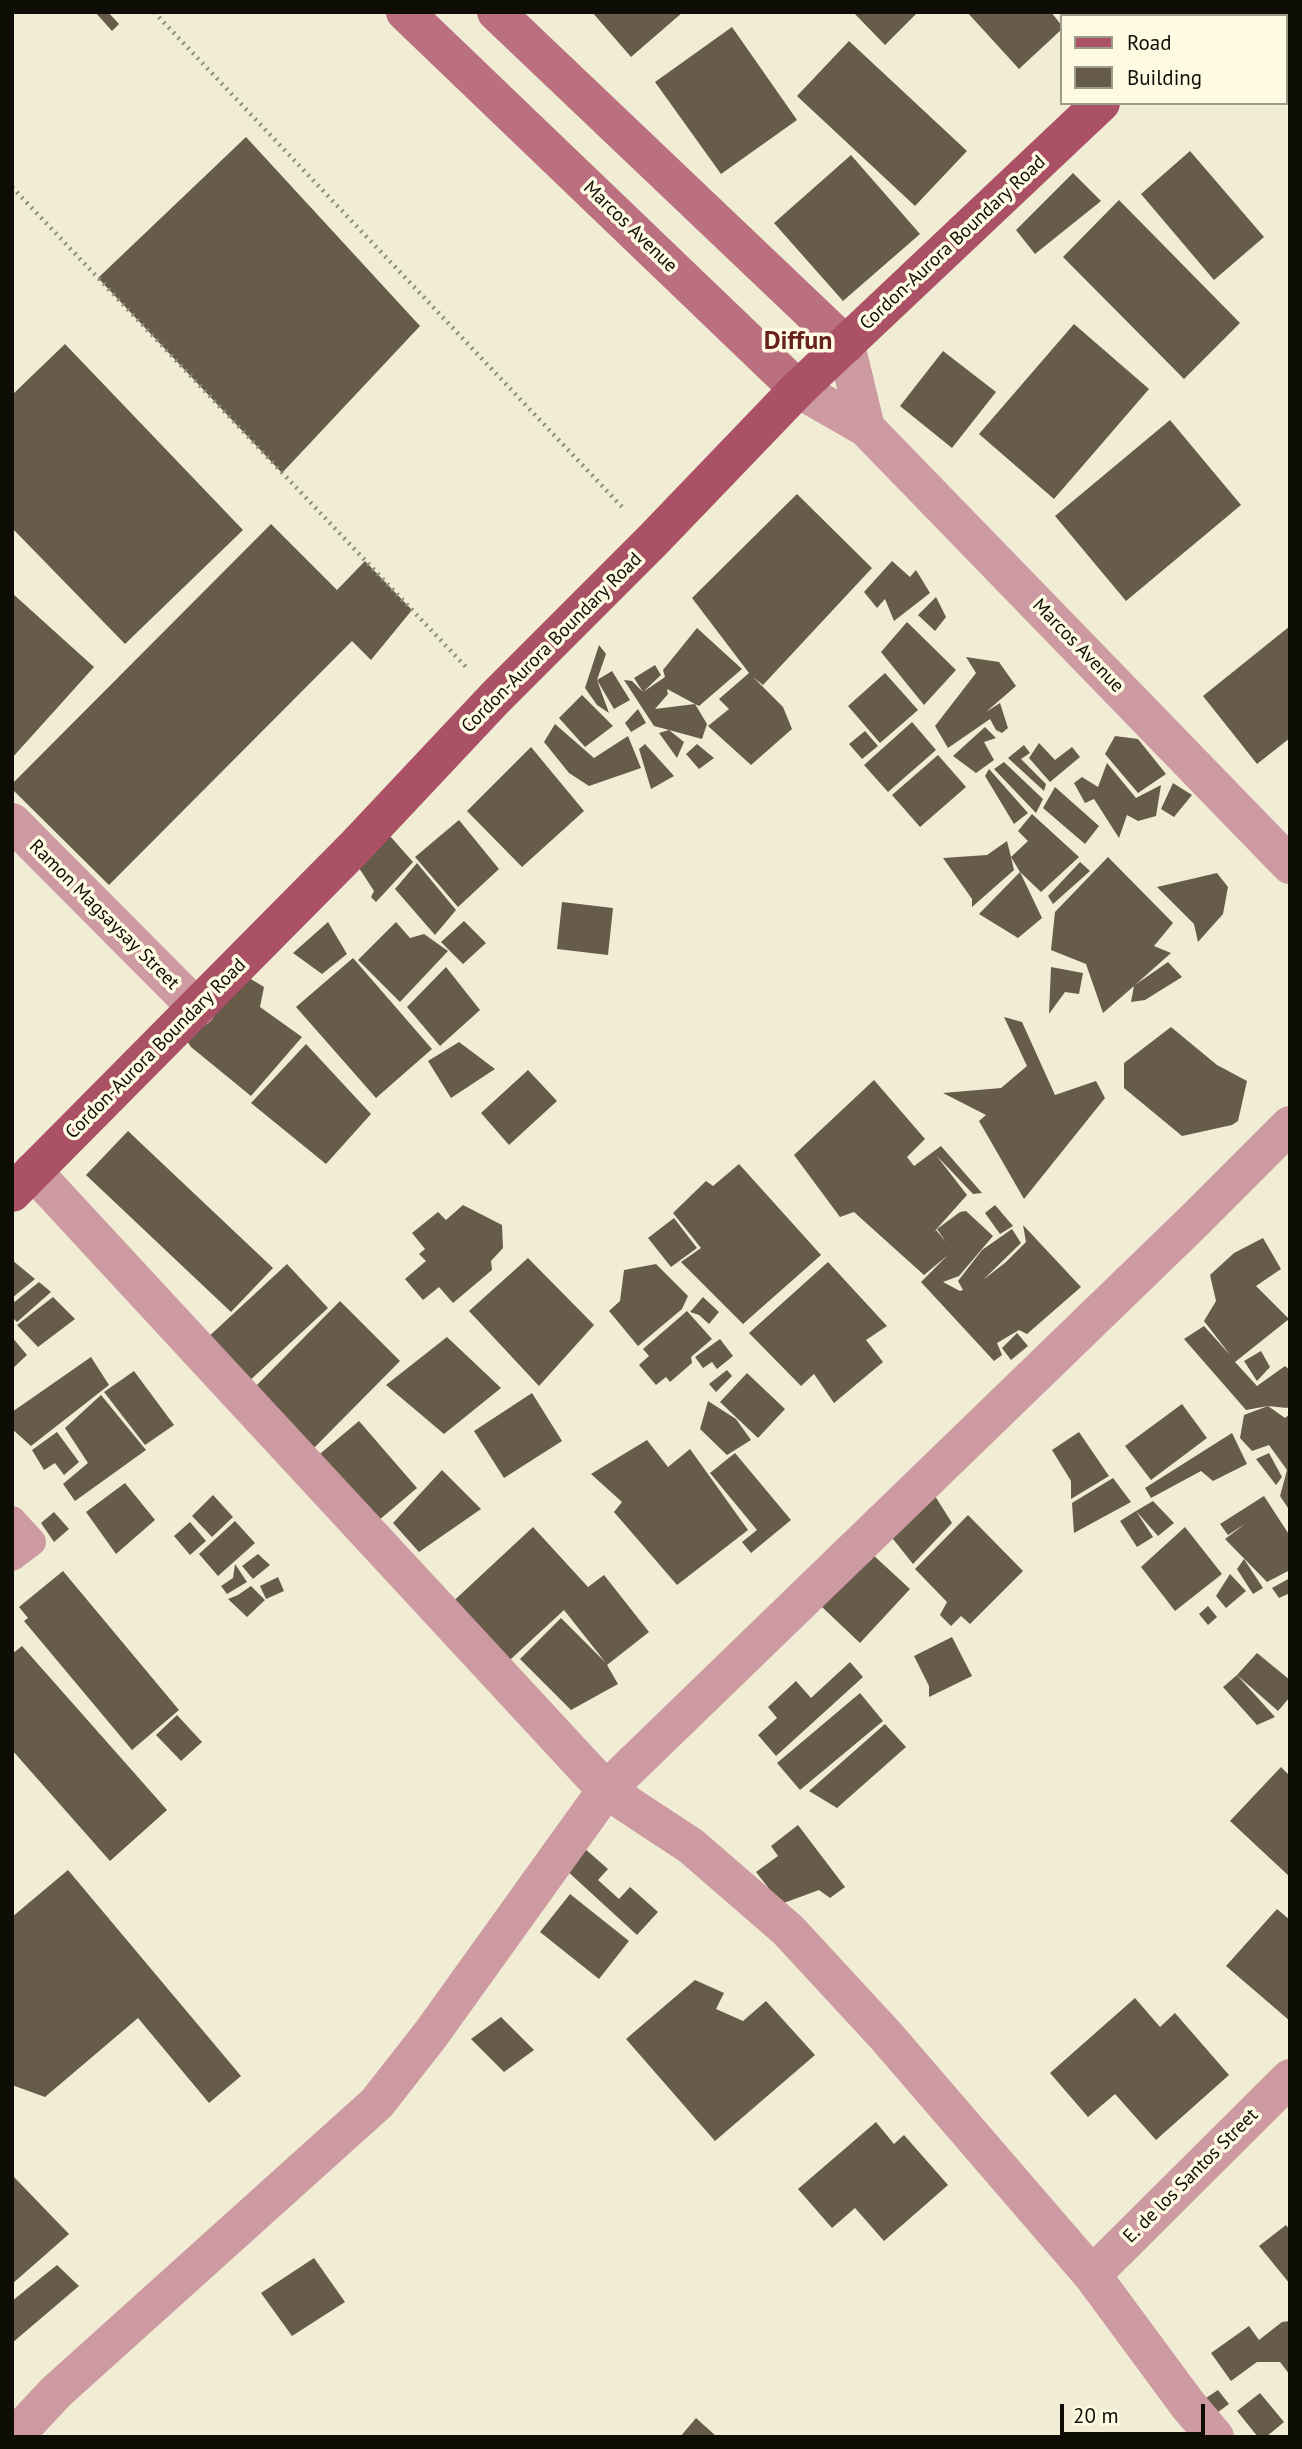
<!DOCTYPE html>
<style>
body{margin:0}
#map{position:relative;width:1302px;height:2449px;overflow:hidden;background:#f1edd5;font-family:"PT Sans",sans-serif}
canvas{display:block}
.frame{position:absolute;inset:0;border:14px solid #0e0d06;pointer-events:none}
.legend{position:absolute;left:1060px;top:14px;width:228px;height:91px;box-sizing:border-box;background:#fffae2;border:2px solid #9f9b8a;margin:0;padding:9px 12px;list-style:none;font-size:21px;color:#0e0d06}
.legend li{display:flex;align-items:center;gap:14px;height:35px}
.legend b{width:35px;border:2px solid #9f9b8a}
.scale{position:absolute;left:1060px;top:2404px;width:145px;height:32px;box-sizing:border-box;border:4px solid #0e0d06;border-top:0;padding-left:9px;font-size:21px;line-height:24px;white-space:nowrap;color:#0e0d06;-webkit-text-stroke:5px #fffae2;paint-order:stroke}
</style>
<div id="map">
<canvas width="1302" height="2449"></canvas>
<div class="frame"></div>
<ul class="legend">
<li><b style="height:9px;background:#ab5165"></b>Road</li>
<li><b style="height:19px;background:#675b49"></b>Building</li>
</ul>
<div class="scale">20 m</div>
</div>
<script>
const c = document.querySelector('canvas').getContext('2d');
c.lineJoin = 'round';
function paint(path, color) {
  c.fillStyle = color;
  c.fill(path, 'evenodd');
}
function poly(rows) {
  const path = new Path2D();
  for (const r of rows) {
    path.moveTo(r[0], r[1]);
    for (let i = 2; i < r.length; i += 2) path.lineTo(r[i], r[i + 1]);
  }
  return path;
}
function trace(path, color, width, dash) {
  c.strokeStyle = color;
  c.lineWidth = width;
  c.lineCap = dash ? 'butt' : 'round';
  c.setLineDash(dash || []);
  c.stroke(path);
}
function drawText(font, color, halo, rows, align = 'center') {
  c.font = font + ' "PT Sans",sans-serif';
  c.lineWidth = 7;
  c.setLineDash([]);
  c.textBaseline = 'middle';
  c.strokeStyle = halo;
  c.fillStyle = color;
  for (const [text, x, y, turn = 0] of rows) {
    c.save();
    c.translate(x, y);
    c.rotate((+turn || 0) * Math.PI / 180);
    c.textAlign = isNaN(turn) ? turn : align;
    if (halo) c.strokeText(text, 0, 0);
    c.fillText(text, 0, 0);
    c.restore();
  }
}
paint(poly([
 [95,12,108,12,119,24,112,31],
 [592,12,683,12,631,57],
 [853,12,918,12,885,45],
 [967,12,1051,12,1062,26,1062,29,1019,69],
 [1237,12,1290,12,1290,83,1286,79,1286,16,1233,16],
 [732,27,797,120,721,174,655,82],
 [849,41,967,151,915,206,797,96],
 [246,137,420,326,282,473,98,278],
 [1190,151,1264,237,1214,280,1141,194],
 [851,155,920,234,843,301,774,223],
 [1073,173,1101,201,1035,254,1016,230],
 [1119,200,1240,323,1184,379,1063,257],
 [1074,324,1149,389,1054,499,979,434],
 [65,344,243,530,125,644,12,528,12,395],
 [943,351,996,392,952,448,900,406],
 [1170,420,1241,505,1126,601,1055,516],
 [797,494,872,568,763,685,753,677,783,707,792,729,751,765,708,726,729,709,719,699,749,673,692,598],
 [271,524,337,590,365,561,412,610,371,660,352,641,109,885,12,789,12,784],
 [892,561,910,577,916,570,930,593,894,621,885,599,877,608,864,592],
 [12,593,94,667,12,758],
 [936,597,946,617,935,631,918,615],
 [907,622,956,670,924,705,881,652],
 [1290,626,1290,738,1257,764,1203,696],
 [697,628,742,669,699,706,695,704,707,724,702,739,669,730,684,742,677,758,659,733,669,730,654,726,624,680,632,681,643,692,634,678,655,665,661,675,643,692,665,677,663,670],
 [667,689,695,704,655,709,668,694],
 [599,645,606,654,597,680,612,671,630,700,614,709,597,680,609,713,597,705,585,688],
 [966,657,999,662,1016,686,986,712,1000,703,1008,728,1002,733,996,730,990,719,948,748,935,726,976,673],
 [885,673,918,710,880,743,848,706],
 [582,695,613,726,585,747,559,718],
 [638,709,646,723,631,732,625,723],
 [912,722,936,750,888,792,864,765],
 [555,724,594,758,628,736,641,768,589,786,569,773,544,742],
 [985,727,996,738,984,742,994,760,976,773,953,756],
 [865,731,878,746,862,759,849,744],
 [1115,736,1138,739,1166,774,1138,793,1105,754],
 [1039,743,1055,760,1072,747,1080,757,1050,782,1029,758],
 [645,744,674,776,651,789,639,749],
 [697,744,714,758,699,769,686,754],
 [1024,745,1030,753,1021,759,1046,784,1044,791,1008,758],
 [531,747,584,811,522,867,467,811],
 [938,755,966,787,920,827,892,795],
 [1004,762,1043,799,1036,813,994,769],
 [1107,763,1136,798,1161,785,1156,816,1138,821,1127,815,1119,838,1094,799,1085,803,1074,783,1082,777,1098,787],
 [989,769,1028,813,1014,824,985,776],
 [1173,783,1192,795,1174,817,1161,809],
 [1055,787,1099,826,1085,844,1043,808],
 [1032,814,1079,857,1041,892,1020,872,1042,918,1018,938,979,914,1020,872,1011,857,1014,870,972,907,972,899,943,858,987,855,1007,841,1011,857,1028,841,1018,831],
 [459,820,499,869,458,907,415,857],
 [390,836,413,862,376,902,371,897,374,891,359,868],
 [1108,857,1173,923,1154,946,1171,953,1135,985,1168,962,1182,977,1145,1000,1131,1002,1134,986,1103,1013,1086,964,1051,950,1055,912],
 [1080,862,1090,871,1053,904,1048,896],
 [417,863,456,910,435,935,395,889],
 [1217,873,1228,887,1223,914,1198,942,1194,924,1157,887],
 [562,902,613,908,608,955,557,949],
 [464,921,486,943,463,964,441,942],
 [328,922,347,954,322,974,293,953],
 [396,922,410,938,424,934,448,951,400,1002,358,960],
 [353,958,432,1049,376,1098,296,1007],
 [446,967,480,1010,440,1046,407,1007],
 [1051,967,1083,973,1079,994,1065,992,1049,1014],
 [241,973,264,987,260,1007,302,1037,251,1096,191,1047,187,1041],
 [1004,1017,1022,1022,1055,1095,1096,1081,1105,1098,1024,1199,979,1121,986,1115,943,1093,1001,1088,1027,1066],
 [1171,1027,1217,1065,1247,1081,1238,1121,1232,1125,1182,1136,1124,1088,1124,1063],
 [459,1042,495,1069,451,1098,428,1061],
 [306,1044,371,1114,326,1164,251,1103],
 [528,1070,557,1101,509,1145,481,1113],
 [874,1080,925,1139,907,1157,914,1166,941,1146,982,1193,973,1194,936,1155,967,1195,933,1233,936,1230,946,1242,937,1229,960,1212,966,1211,993,1236,959,1276,943,1282,960,1291,963,1290,958,1281,982,1250,1012,1229,1021,1243,983,1280,1006,1262,1026,1242,1023,1225,1081,1287,1027,1334,1019,1330,997,1343,1002,1355,994,1361,921,1282,948,1255,924,1275,854,1212,840,1217,794,1155],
 [128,1131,273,1268,231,1312,86,1175],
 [739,1164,821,1255,743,1324,681,1262,701,1248,673,1213,706,1181,713,1186],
 [463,1205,502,1225,503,1248,491,1261,492,1270,453,1303,439,1287,423,1300,405,1279,426,1261,419,1254,425,1249,412,1233,438,1212,446,1220],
 [995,1205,1013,1226,1000,1234,985,1213],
 [674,1218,697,1248,671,1267,648,1238],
 [1263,1238,1281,1269,1256,1286,1289,1319,1235,1362,1257,1386,1285,1366,1290,1370,1290,1406,1287,1408,1268,1406,1285,1418,1290,1414,1290,1511,1280,1496,1287,1470,1269,1445,1252,1451,1240,1438,1244,1415,1268,1406,1246,1410,1184,1339,1204,1326,1231,1356,1204,1321,1216,1301,1210,1275,1234,1253],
 [528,1258,594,1325,539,1386,469,1311],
 [12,1260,35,1279,12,1298],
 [828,1262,887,1326,866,1340,883,1362,834,1403,814,1374,801,1386,749,1333],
 [287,1264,328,1308,246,1384,205,1340],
 [656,1264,688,1296,682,1309,638,1346,609,1311,620,1301,624,1270],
 [39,1282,51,1292,17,1322,12,1317,12,1304],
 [53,1297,75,1319,38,1347,17,1325],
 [703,1297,719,1312,709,1324,699,1315,690,1312],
 [340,1301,400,1361,310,1452,250,1392],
 [687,1311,712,1339,691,1357,692,1363,670,1382,666,1377,656,1385,639,1365,649,1356,643,1349],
 [1017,1333,1028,1346,1011,1360,1002,1348],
 [12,1337,27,1355,12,1369],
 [447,1337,501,1388,444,1434,386,1385],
 [720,1339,733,1356,717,1369,712,1362,703,1368,695,1357],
 [1261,1351,1270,1367,1257,1381,1244,1361],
 [91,1357,109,1385,31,1446,12,1429,12,1412],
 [727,1370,732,1376,716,1392,709,1384],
 [134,1371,174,1425,145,1445,104,1392],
 [747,1373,785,1409,758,1438,720,1402],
 [532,1393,562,1441,504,1478,474,1431],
 [101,1395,146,1450,75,1501,63,1484,88,1463,65,1428],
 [708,1401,736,1419,751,1440,727,1455,700,1429],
 [1182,1404,1207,1438,1151,1480,1125,1446],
 [359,1421,417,1488,372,1526,315,1458],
 [57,1432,79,1462,64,1475,55,1463,44,1470,32,1450],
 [1079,1432,1109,1476,1071,1499,1071,1481,1052,1450],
 [1232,1433,1247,1464,1213,1481,1201,1471,1151,1498,1145,1488],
 [647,1440,668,1467,690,1449,748,1530,677,1585,614,1512,622,1502,591,1474],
 [735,1453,791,1520,751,1553,742,1542,757,1530,710,1473],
 [1269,1453,1282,1477,1276,1485,1256,1459],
 [442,1470,481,1509,419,1552,393,1523],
 [1113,1478,1131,1502,1074,1533,1072,1503],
 [125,1483,155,1520,116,1554,86,1512],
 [930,1488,952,1523,913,1564,885,1529],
 [213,1495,233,1517,212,1537,192,1516],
 [1264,1496,1290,1536,1290,1570,1267,1582,1225,1539,1245,1524,1228,1535,1220,1524],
 [1153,1501,1174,1523,1158,1536,1136,1511],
 [1136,1511,1153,1537,1137,1547,1120,1521],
 [54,1512,69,1529,54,1542,41,1523],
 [968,1515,1023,1571,970,1624,961,1616,951,1626,940,1615,947,1602,915,1569],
 [235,1521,255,1543,218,1576,199,1554],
 [190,1522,206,1541,190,1555,174,1536],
 [533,1527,588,1587,604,1575,649,1632,607,1665,618,1684,571,1710,520,1659,561,1618,606,1663,564,1610,486,1682,431,1622],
 [1185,1527,1222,1574,1175,1611,1141,1567],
 [871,1553,910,1589,860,1643,822,1607],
 [258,1554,270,1565,253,1579,242,1566],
 [1244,1559,1263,1588,1253,1594,1237,1569],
 [235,1564,247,1582,227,1594,221,1586,233,1578],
 [63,1571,179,1710,132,1750,24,1621,28,1618,19,1607],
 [1230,1574,1246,1591,1226,1608,1216,1596],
 [278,1577,284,1591,266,1599,260,1586],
 [1290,1578,1290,1593,1279,1598,1272,1588],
 [251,1586,265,1600,247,1617,228,1599,238,1595],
 [1208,1606,1217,1617,1208,1625,1199,1614],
 [952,1637,972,1676,929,1697,929,1686,914,1656],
 [22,1646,167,1810,110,1861,12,1750,12,1654],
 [1257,1653,1290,1680,1290,1697,1278,1711,1237,1675],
 [850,1662,863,1677,776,1756,758,1735,777,1718,768,1707,796,1681,811,1698],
 [1237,1675,1275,1717,1257,1725,1223,1687],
 [860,1693,883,1721,800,1790,777,1763],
 [177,1715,202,1742,181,1761,156,1735],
 [885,1724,906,1747,837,1808,809,1791],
 [1281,1767,1290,1776,1290,1877,1230,1821],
 [798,1825,845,1887,830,1898,819,1890,781,1904,756,1872,778,1856,771,1846],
 [584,1848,608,1869,598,1880,619,1899,630,1887,658,1912,637,1935,565,1869],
 [68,1870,241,2076,209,2103,138,2018,45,2097,12,2085,12,1917],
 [570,1894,629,1941,599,1979,540,1932],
 [1277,1909,1290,1920,1290,2021,1226,1966],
 [695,1980,724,1993,716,2009,743,2021,766,2001,815,2055,715,2141,626,2039],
 [1135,1998,1160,2027,1175,2013,1229,2075,1156,2140,1115,2094,1088,2117,1050,2073],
 [501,2017,534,2050,504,2072,471,2039],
 [876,2122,894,2144,904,2135,948,2185,884,2241,855,2208,832,2228,798,2189],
 [12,2175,69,2234,12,2284],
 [1286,2225,1290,2230,1290,2284,1259,2246],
 [314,2258,345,2302,292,2336,261,2293],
 [57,2265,79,2286,12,2343,12,2301],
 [1290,2321,1290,2375,1280,2362,1257,2362,1231,2381,1211,2353,1249,2326,1259,2340,1282,2322],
 [1218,2390,1229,2404,1214,2415,1203,2400],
 [1260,2393,1284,2422,1266,2437,1258,2437,1237,2411],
 [696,2418,717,2437,680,2437]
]), '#675b49');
trace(poly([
 [154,12,624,509],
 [12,187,466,667]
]), '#8f8d7c', 4.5, [2, 5]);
trace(poly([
 [12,1520,32,1542,12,1557]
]), '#cd9aa2', 28);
trace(poly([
 [846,345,866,428],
 [798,389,866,428,1290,865],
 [12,822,197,1008],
 [33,1171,606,1790,691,1846,788,1930,886,2036,1092,2275,1188,2405,1215,2437],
 [1092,2275,1290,2078],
 [14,2437,56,2392,377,2103,431,2034,606,1790,1195,1220,1290,1125]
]), '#cd9aa2', 38);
trace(poly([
 [405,12,798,389],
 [496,12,846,345]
]), '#ba707e', 38);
trace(poly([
 [1193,16,1197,12],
 [12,1193,354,848,495,698,653,540,798,389,1101,103]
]), '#ab5165', 38);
drawText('19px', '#0e0d06', '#fffae2', [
 ["Marcos Avenue",630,227,44],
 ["Cordon-Aurora Boundary Road",953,243,-43],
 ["Cordon-Aurora Boundary Road",552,643,-45],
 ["Marcos Avenue",1078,646,46],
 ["Ramon Magsaysay Street",104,915,45],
 ["Cordon-Aurora Boundary Road",156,1049,-45],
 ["E. de los Santos Street",1191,2176,-45]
]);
drawText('bold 26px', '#66211e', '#fffae2', [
 ["Diffun",798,342]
]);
</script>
